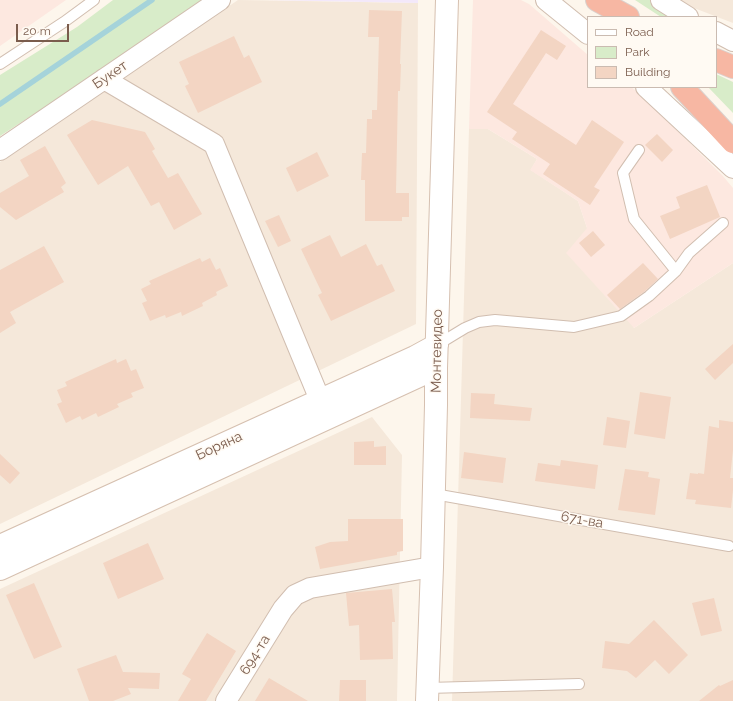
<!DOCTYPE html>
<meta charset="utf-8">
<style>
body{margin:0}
#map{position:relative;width:733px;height:701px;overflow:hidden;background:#fdf6ec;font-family:Raleway,sans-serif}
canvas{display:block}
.legend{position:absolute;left:587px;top:16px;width:130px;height:72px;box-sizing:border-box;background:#fffaf3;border:1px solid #cabbb1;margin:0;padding:5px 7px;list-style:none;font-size:12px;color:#7a5c4d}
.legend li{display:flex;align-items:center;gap:8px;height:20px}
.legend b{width:20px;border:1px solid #cabbb1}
.scale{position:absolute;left:16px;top:24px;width:53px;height:18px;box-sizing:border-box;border:2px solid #7a5c4d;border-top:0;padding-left:5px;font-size:12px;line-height:14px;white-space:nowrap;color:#7a5c4d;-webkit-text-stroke:3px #fffaf3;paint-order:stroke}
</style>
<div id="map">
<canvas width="733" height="701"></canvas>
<ul class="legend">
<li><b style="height:5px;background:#fff"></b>Road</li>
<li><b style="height:11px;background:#d8ecc9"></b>Park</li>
<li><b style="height:11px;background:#f3d5c3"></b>Building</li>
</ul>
<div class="scale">20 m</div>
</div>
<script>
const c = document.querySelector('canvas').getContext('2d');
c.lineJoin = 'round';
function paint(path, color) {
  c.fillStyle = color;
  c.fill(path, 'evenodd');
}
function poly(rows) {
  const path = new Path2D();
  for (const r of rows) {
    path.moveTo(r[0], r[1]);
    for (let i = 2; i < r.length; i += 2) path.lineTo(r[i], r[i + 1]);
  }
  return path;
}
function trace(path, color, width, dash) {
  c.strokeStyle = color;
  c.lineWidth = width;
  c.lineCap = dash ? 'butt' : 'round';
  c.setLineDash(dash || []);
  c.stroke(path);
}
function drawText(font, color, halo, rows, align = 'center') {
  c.font = font + ' Raleway,sans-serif';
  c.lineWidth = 3;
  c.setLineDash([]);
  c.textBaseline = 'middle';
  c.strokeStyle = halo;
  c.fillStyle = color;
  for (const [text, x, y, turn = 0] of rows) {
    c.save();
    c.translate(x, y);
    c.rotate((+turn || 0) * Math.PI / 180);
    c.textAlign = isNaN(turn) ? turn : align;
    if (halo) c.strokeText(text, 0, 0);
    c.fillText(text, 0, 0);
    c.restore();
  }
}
paint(poly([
 [238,0,418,3,416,324,0,524,0,162],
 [676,0,733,0,733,23,681,3],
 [469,129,488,129,537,159,531,170,578,201,587,228,634,328,733,263,733,701,452,701],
 [372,417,402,455,397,701,0,701,0,589]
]), '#f5e8da');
paint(poly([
 [0,0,66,0,0,46],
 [473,0,521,0,529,4,588,55,588,87,631,87,639,93,722,175,733,188,733,263,634,328,566,253,587,228,578,201,530,170,537,159,488,129,469,129]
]), '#fde8e0');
paint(poly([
 [266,0,418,0,418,3]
]), '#f3e8fa');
paint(poly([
 [113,0,208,0,113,63,0,136,0,75,77,27],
 [635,0,654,0,681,17,661,17],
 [716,74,733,82,733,113,708,87,716,87]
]), '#d8ecc9');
trace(poly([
 [0,104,152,0]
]), '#a5d3da', 5.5);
paint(poly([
 [369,10,402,11,400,64,401,64,400,91,398,91,396,193,409,193,409,217,402,217,402,221,365,221,365,180,361,180,362,153,366,153,367,119,372,119,372,110,377,110,379,37,368,37],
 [541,30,566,46,557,60,546,53,513,104,576,145,592,120,624,142,594,187,600,190,590,205,543,174,550,164,512,139,517,132,487,112],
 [234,36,244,58,249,55,262,82,198,113,185,86,189,84,179,62],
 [92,120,145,132,155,149,152,151,168,178,178,173,202,214,174,230,159,202,151,206,128,166,98,185,67,135],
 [657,134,673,150,662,162,645,145],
 [45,146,66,183,61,187,64,192,16,220,0,207,0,193,29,176,20,160],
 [317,152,329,176,297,192,286,168],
 [707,185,720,217,670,239,660,216,680,208,676,197],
 [279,215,291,241,278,247,265,221],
 [593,231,605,245,591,257,579,243],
 [330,235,341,257,366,244,377,266,382,264,395,291,331,321,318,295,322,293,301,249],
 [44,246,64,282,10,312,16,323,0,333,0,270],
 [200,258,202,262,210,258,216,270,220,268,228,286,216,292,217,295,202,303,203,306,182,316,181,312,166,318,165,315,150,321,142,303,147,301,141,289,151,284,149,281],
 [643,263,658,279,645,291,620,309,607,295],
 [733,344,733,363,715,380,705,369],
 [116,359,117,363,126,359,131,371,136,369,144,388,131,393,133,397,117,404,119,407,98,417,96,413,82,420,80,416,66,423,57,404,62,402,57,390,67,386,65,382],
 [640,392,671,397,665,439,634,434],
 [471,393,495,394,494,404,532,408,530,421,470,418],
 [607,417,630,421,626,448,603,445],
 [719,420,733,422,733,450,730,478,733,478,733,490,731,508,695,504,696,500,686,499,690,473,698,474,698,473,704,474,709,426,719,428],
 [374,441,374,447,386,446,386,465,354,465,354,442],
 [464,452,506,458,503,483,461,478],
 [0,454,20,473,10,484,0,475],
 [561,460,598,465,595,489,535,481,538,463,560,466],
 [625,469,649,472,648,477,660,479,655,515,618,510],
 [348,519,403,519,403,551,397,552,397,555,320,569,315,547,330,542,348,541],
 [148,543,164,579,118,599,103,563],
 [34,583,62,647,34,659,6,595],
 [392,589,395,622,392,622,393,659,360,660,359,625,349,626,346,593],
 [714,598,722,631,701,636,692,603],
 [654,620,688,655,669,674,655,660,636,678,627,671,602,668,605,641,629,644],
 [207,633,236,651,206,701,178,701,191,679,182,674],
 [116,655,123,672,160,673,159,689,128,688,131,694,113,701,89,701,77,669],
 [269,678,308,701,255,701],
 [340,680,366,680,366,701,339,701],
 [733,680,733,701,699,701,719,685,720,686]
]), '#f3d5c3');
const lane = poly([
 [0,64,64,22,94,0],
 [639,150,623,173,634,219,676,271],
 [437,345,465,328,479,322,495,320,574,327,621,316,649,296,676,271,689,253,723,223],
 [434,494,729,546],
 [427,688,579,684]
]);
const street = poly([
 [546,0,588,34],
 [661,0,688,17],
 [716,32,733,41],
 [104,79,214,144,320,400],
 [646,87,733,168],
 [0,150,220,0],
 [226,701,283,609,295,595,310,588,432,567]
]);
const secondary = poly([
 [0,546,415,357,437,345],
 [0,569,436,368],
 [427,701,432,567,436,405,436,368,447,0]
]);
const highway = poly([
 [597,0,628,17],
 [716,60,733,67],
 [682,87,733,142]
]);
trace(lane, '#d1beb0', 12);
trace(street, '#d1beb0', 22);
trace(secondary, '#d6c0b0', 24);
trace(highway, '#dad1cd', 24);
trace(lane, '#fff', 10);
trace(street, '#fff', 20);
trace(secondary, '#fff', 22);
trace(highway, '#f7b7a3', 22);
drawText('14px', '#7a5c4d', '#fffaf3', [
 ["Букет",110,75,-34],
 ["Монтевидео",437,351,-89],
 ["Боряна",219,446,-25],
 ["671-ва",582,520,10],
 ["694-та",255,655,-58]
]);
</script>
